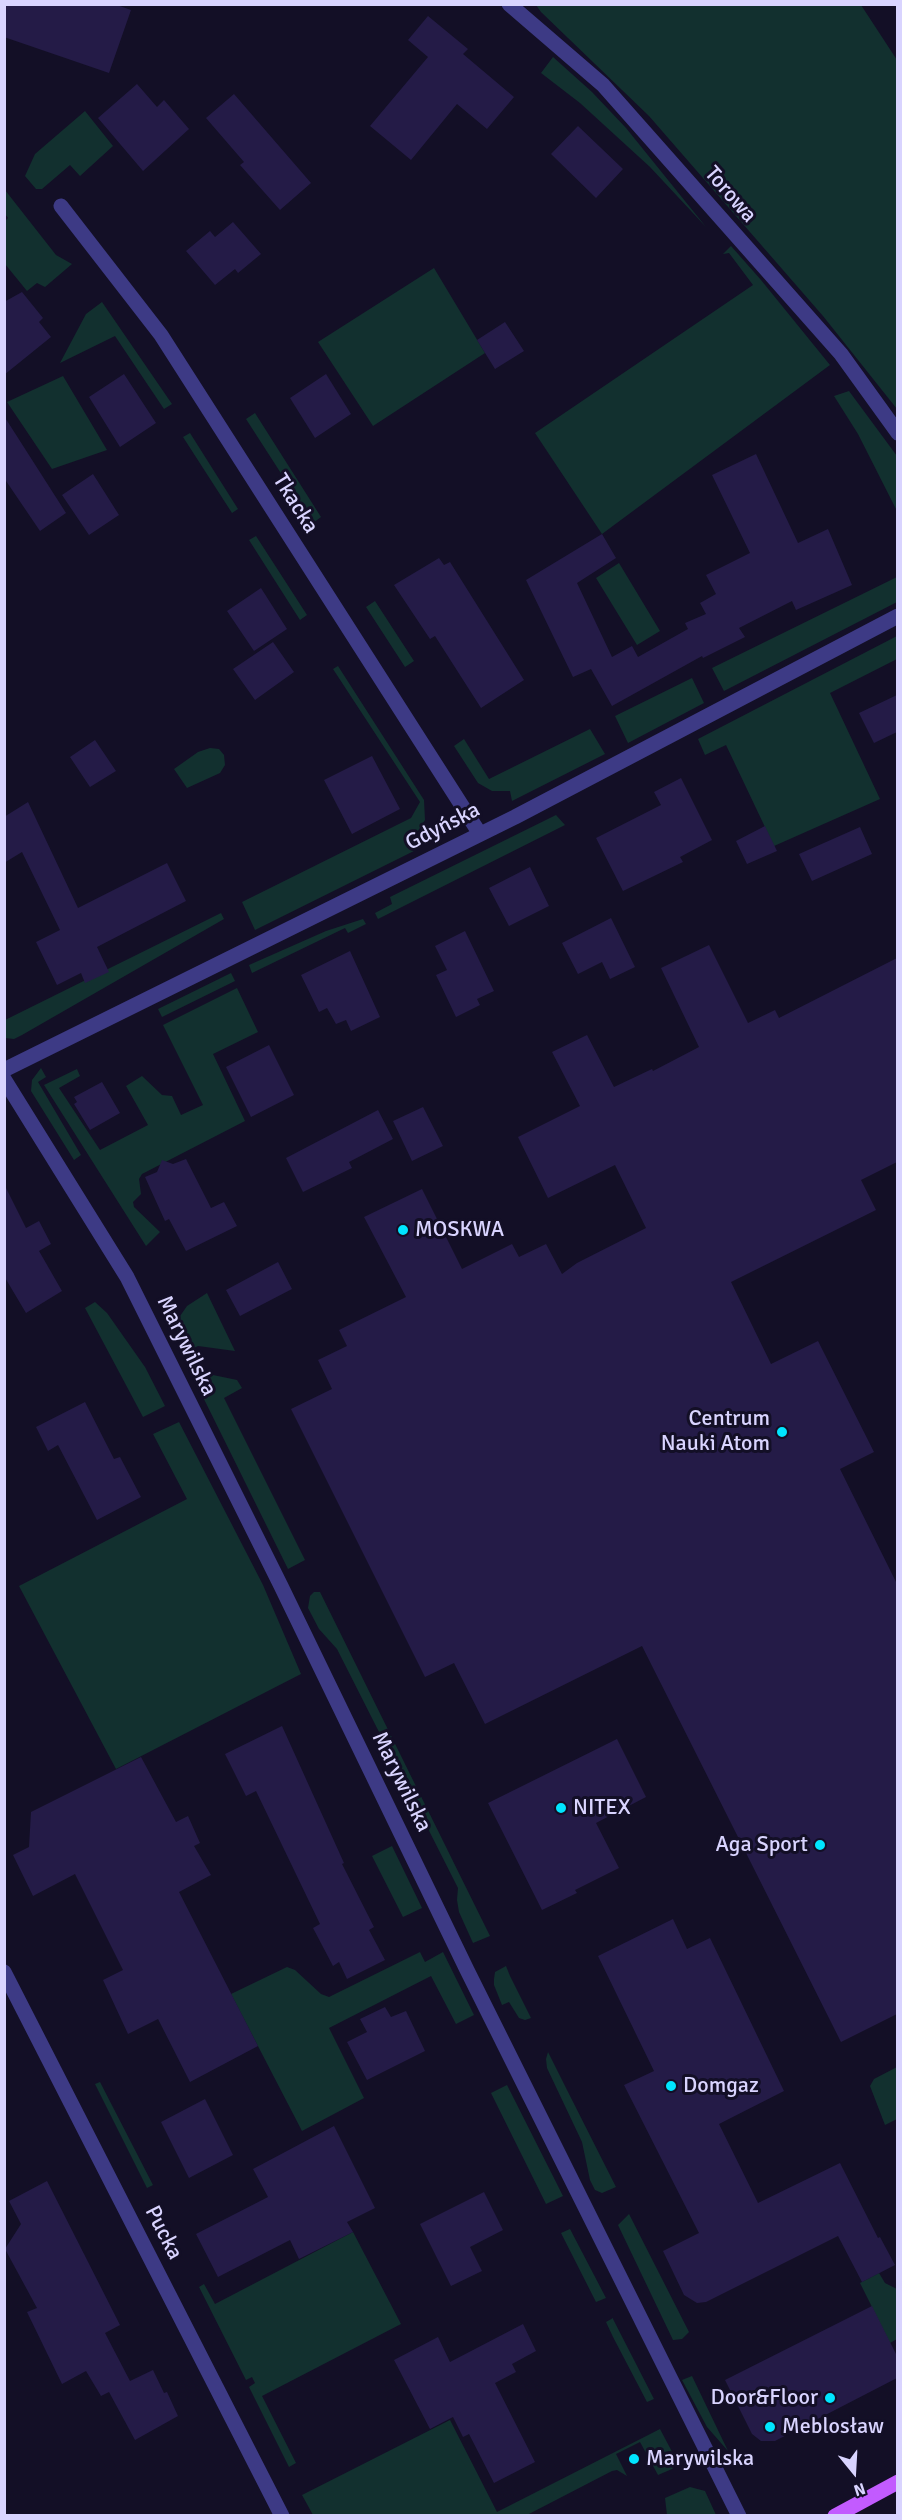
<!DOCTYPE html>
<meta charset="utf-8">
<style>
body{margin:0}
#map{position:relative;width:902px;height:2520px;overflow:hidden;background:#130f26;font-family:Signika,sans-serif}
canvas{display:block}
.frame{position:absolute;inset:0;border:6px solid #d9d4ff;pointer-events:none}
.north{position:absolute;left:824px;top:2442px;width:60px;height:60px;-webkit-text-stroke:4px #130f26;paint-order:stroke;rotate:162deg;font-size:16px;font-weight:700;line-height:24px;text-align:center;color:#d9d4ff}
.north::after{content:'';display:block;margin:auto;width:21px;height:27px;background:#d9d4ff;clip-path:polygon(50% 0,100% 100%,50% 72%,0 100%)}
</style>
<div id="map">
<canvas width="902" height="2520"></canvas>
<div class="frame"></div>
<div class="north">N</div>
</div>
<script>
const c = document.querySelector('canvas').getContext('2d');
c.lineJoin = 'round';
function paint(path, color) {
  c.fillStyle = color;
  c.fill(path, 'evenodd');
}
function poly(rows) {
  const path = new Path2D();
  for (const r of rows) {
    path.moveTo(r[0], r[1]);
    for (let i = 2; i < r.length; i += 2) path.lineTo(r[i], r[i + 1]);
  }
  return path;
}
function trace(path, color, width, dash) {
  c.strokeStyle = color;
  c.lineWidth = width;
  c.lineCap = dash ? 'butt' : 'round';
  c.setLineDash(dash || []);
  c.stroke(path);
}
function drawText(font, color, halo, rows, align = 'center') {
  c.font = font + ' Signika,sans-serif';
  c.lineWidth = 6;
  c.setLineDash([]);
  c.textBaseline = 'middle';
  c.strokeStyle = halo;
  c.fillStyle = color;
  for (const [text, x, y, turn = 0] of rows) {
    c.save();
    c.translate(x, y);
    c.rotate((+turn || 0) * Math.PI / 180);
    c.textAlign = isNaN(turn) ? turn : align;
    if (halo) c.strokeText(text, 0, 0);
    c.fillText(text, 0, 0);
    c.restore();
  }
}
paint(poly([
 [536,5,861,5,897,60,897,409,823,316,649,116,541,12],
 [553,57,592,92,626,128,706,227,650,167,580,103,541,73],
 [85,111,113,146,80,176,70,165,42,189,36,189,25,176,35,154],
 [5,190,56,255,72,264,45,287,37,283,27,291,5,264,5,221,8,218,5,214],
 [731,246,761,280,830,365,602,534,535,433,753,285,729,253,723,254],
 [434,268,485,353,373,426,318,342],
 [102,302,172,404,164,409,115,336,60,363,86,314],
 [63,376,107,450,52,469,7,402],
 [849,391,897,456,897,511,858,434,834,396],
 [255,413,321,517,313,523,246,419],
 [190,433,238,509,232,513,183,437],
 [256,536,307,615,300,620,249,540],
 [619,563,660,631,637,645,596,578],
 [897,577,897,602,724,691,712,668],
 [375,601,414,661,405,667,366,607],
 [897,636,897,659,830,693,880,799,774,846,726,745,705,755,698,739],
 [338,666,424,800,425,820,414,837,420,848,255,930,242,902,411,818,420,802,333,669],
 [692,678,704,703,628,743,615,716],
 [590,729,605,754,512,801,510,791,492,791,478,783,454,746,464,739,489,779],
 [210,748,219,749,224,755,225,765,220,773,187,788,174,769,198,752],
 [556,815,565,825,378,919,375,913,392,904,390,897],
 [221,913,224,919,22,1035,14,1039,5,1038,5,1020],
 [363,919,366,924,348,933,345,928,252,973,249,965,326,931],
 [231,973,235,981,162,1017,158,1009],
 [237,988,258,1032,213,1054,245,1121,142,1174,139,1179,141,1194,133,1202,134,1207,160,1232,146,1246,44,1085,77,1069,80,1076,59,1088,100,1150,148,1125,126,1086,142,1076,162,1095,172,1096,181,1115,203,1105,163,1025],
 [41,1068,46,1077,38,1082,81,1155,74,1160,31,1091,32,1080],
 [207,1293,235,1351,198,1346,181,1354,177,1328,178,1319,187,1306],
 [95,1302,107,1313,145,1367,165,1406,143,1417,85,1308],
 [213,1375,237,1380,242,1388,224,1398,305,1560,288,1569,199,1389,202,1382],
 [179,1422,263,1585,301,1674,116,1769,19,1586,187,1499,153,1434],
 [314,1592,320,1592,490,1936,473,1943,459,1912,457,1900,458,1888,337,1649,319,1629,308,1608,310,1596],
 [392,1846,422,1908,403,1917,372,1856],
 [420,1952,425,1962,443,1952,474,2015,456,2024,431,1976,329,2028,364,2098,302,2131,231,1994,287,1967,295,1970,321,1994,329,1997],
 [506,1966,510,1976,531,2018,525,2020,519,2018,509,2002,502,2005,494,1985,494,1979,495,1972],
 [548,2052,567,2090,616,2187,602,2193,595,2190,590,2180,582,2142,547,2068,546,2059],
 [897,2067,897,2119,885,2125,870,2086,874,2079],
 [100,2082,153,2185,147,2188,95,2084],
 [507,2085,563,2196,546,2204,491,2093],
 [629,2214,689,2332,682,2339,673,2340,618,2225],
 [570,2229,606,2298,596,2302,561,2233],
 [353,2232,401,2324,262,2396,296,2463,289,2467,249,2387,255,2383,252,2377,246,2380,199,2287,204,2284,215,2304],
 [879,2273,885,2283,897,2289,897,2339,890,2343,860,2283],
 [613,2318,613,2319,654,2399,647,2402,613,2337,606,2322],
 [692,2376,728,2451,707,2427,682,2380],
 [450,2420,497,2512,660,2429,678,2463,672,2469,658,2475,640,2442,616,2454,627,2476,617,2470,612,2471,527,2515,313,2515,302,2495],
 [690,2487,705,2491,716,2515,667,2515,665,2498]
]), '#12302f');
paint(poly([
 [4,4,114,4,131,10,109,73,4,37],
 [428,16,468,49,463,54,514,97,487,129,457,104,411,160,370,126,428,57,408,40],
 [137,84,157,107,164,100,189,129,143,171,98,118],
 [234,94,311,183,280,210,240,165,244,162,206,118],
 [578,126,623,169,596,198,551,154],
 [233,222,261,254,238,273,235,269,215,285,186,251,210,231,215,237],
 [22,292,43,318,39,322,51,337,4,375,4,302],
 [505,322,524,351,495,369,477,340],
 [124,374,156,423,120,447,89,397],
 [326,374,351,414,315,438,290,398],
 [4,416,66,513,40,531,4,478],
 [756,454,798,543,828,529,852,585,796,610,792,601,739,628,745,637,703,658,702,656,612,706,591,669,573,677,526,580,602,534,616,558,577,583,612,657,632,646,638,657,688,629,685,623,706,614,700,603,716,594,706,575,750,553,712,475],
 [93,474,119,515,89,535,62,495],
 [439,558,444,565,450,562,524,680,481,708,435,636,430,639,394,585],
 [261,588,287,629,254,651,227,611],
 [273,642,294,672,255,700,233,669],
 [897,695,897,732,874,743,859,713],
 [95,740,116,771,90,787,70,757],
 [372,756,400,809,352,834,324,780],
 [681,778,712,840,680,857,683,862,623,891,596,838,661,805,654,792],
 [28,802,78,908,167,863,186,901,97,947,109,972,85,983,81,973,57,985,36,942,60,930,22,852,4,863,4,817],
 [765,826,777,851,747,864,736,841],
 [860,827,872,854,812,881,799,854],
 [530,867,549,906,509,926,489,888],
 [611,918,635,967,610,979,602,962,578,974,562,943],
 [465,931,494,991,477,999,480,1005,456,1017,436,975,447,970,435,946],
 [709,945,748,1023,775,1010,779,1018,897,958,897,1162,861,1180,876,1210,731,1282,771,1364,818,1341,874,1452,840,1469,897,1584,897,2014,841,2042,642,1646,485,1724,454,1663,425,1677,291,1409,332,1389,318,1360,347,1346,339,1330,406,1297,364,1217,422,1189,462,1269,512,1244,519,1257,546,1244,562,1274,577,1263,646,1228,615,1165,548,1198,518,1137,580,1106,552,1052,587,1035,614,1087,652,1069,653,1071,699,1047,661,968],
 [350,951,380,1017,351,1031,346,1020,336,1024,327,1008,319,1012,301,975],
 [269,1045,294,1095,251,1117,226,1067],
 [102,1082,120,1113,90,1130,74,1104,77,1102,74,1097],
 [423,1107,443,1146,412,1161,393,1121],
 [378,1110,393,1139,349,1162,352,1168,303,1192,286,1158],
 [186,1159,211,1208,224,1202,237,1226,186,1251,169,1219,165,1221,145,1177,157,1172,162,1160,173,1164],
 [4,1184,26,1228,39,1221,51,1244,39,1251,62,1291,26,1313,4,1276],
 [278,1262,292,1289,240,1316,226,1290],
 [85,1402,114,1459,120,1457,141,1497,97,1520,58,1445,48,1451,36,1427],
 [282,1726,344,1863,342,1864,374,1927,369,1930,385,1960,347,1979,339,1962,333,1966,313,1928,320,1924,256,1791,246,1796,225,1754],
 [617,1739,646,1797,596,1823,619,1868,575,1890,577,1893,542,1910,488,1803],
 [141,1757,176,1822,188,1816,200,1843,194,1846,211,1875,179,1892,258,2046,190,2082,158,2019,128,2034,103,1980,123,1970,75,1874,33,1896,13,1855,29,1847,31,1812],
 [673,1919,687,1949,710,1938,784,2091,719,2124,758,2203,840,2163,878,2238,880,2237,895,2265,862,2282,838,2236,706,2302,697,2303,684,2295,663,2251,699,2233,624,2085,654,2071,598,1956],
 [385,2007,391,2017,406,2011,425,2051,367,2080,347,2042,367,2032,360,2019],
 [205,2099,233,2155,189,2178,161,2122],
 [334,2126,375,2208,347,2222,353,2232,299,2259,290,2240,218,2277,196,2234,268,2197,253,2169],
 [47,2181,120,2325,105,2333,130,2381,153,2370,164,2393,167,2392,178,2416,135,2440,109,2392,101,2396,86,2371,62,2384,27,2312,37,2308,5,2249,21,2224,9,2201],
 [484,2192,503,2230,470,2247,482,2271,451,2286,420,2224],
 [872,2306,897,2356,897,2378,775,2441,761,2441,752,2434,725,2380],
 [523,2324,536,2351,512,2364,516,2372,495,2383,535,2462,494,2483,469,2434,463,2437,453,2417,430,2429,394,2360,438,2337,450,2362]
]), '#241b47');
trace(poly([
 [509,4,603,85,841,354,898,433],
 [61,206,161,335,480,834],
 [4,1070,515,817,898,616],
 [4,1079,127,1277,281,1586,467,1970,739,2516],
 [4,1972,282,2516]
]), '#3d3a85', 15);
trace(poly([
 [835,2516,898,2482]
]), '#c25bff', 15);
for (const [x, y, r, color] of [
 [403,1230,6,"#00e5ff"],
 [782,1432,6,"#00e5ff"],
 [561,1808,6,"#00e5ff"],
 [820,1845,6,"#00e5ff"],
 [671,2086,6,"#00e5ff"],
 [830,2398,6,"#00e5ff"],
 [770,2427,6,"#00e5ff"],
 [634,2459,6,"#00e5ff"]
]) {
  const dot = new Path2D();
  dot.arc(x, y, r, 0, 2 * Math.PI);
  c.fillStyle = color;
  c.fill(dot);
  trace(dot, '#130f26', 2);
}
drawText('22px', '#d9d4ff', '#130f26', [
 ["Torowa",730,195,49],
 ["Tkacka",295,504,58],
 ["Gdyńska",443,827,-27],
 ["Marywilska",186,1346,64],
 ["Marywilska",401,1782,64],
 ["Pucka",163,2233,63]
]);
drawText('22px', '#d9d4ff', '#130f26', [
 ["MOSKWA",415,1230],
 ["Centrum",770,1419,"right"],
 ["Nauki Atom",770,1444,"right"],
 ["NITEX",573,1808],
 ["Aga Sport",808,1845,"right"],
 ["Domgaz",683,2086],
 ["Door&Floor",818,2398,"right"],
 ["Meblosław",782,2427],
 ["Marywilska",646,2459]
], 'left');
</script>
